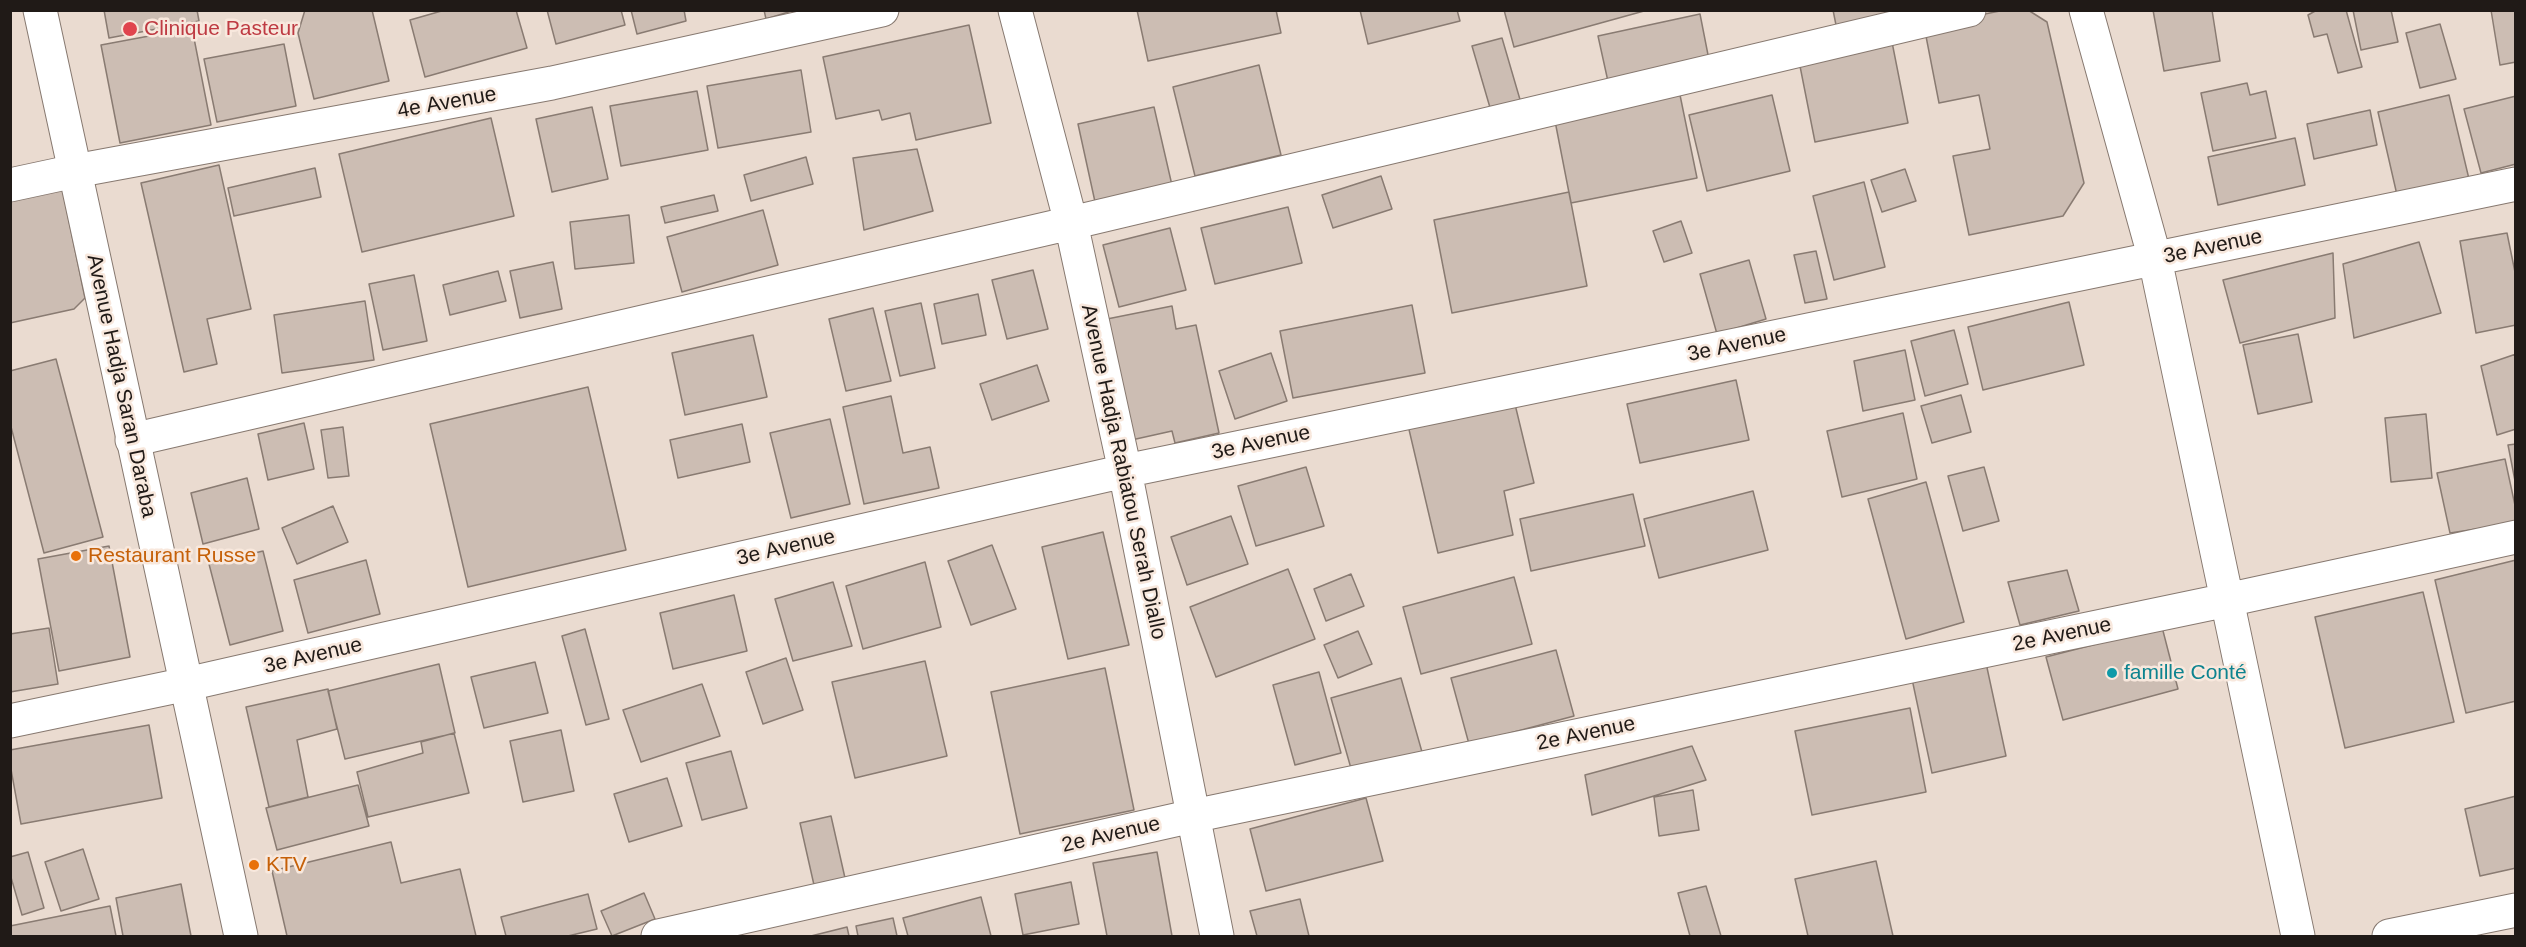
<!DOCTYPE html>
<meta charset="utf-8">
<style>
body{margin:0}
#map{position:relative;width:2526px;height:947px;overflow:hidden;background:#eadbd0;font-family:Arial,sans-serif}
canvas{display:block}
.frame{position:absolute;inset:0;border:12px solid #201a17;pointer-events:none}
</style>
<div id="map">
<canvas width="2526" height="947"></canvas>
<div class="frame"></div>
</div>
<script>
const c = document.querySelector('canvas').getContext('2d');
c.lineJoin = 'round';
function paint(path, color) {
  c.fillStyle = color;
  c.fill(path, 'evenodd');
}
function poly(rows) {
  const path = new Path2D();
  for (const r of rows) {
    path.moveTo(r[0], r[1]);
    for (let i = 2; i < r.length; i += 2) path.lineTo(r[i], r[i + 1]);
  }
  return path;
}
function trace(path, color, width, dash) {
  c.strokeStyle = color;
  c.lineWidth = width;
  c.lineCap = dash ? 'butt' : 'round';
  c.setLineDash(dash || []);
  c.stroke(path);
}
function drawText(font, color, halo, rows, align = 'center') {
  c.font = font + ' Arial,sans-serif';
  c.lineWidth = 5;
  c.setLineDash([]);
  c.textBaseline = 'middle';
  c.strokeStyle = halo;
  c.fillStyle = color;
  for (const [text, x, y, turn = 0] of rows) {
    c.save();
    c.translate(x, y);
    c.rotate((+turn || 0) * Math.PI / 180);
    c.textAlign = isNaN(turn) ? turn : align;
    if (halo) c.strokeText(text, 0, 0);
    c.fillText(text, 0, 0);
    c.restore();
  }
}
const building = poly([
 [104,10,197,10,199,21,109,38,104,10],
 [305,10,372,10,389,81,314,99,298,33,305,10],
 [445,10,516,10,527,48,425,77,410,20,445,10],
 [547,10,621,10,625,25,556,44,547,10],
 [631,10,684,10,686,21,637,34,631,10],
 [764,10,795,10,766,19,764,10],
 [1137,10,1276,10,1281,33,1148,61,1137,10],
 [1360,10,1457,10,1460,21,1368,44,1360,10],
 [1504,10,1644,10,1644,11,1514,47,1504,10],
 [1833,10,1939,10,1838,35,1833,10],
 [2005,10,2028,10,2047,22,2084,183,2063,216,1969,235,1953,156,1990,149,1979,95,1939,103,1924,26,2005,10],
 [2153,10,2212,10,2220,61,2164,71,2153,10],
 [2317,10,2346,10,2362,67,2338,73,2327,34,2314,37,2308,15,2317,10],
 [2353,10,2391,10,2398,42,2361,50,2353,10],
 [2491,10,2516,10,2516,62,2500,65,2491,10],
 [1700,14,1710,65,1609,86,1598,36,1700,14],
 [2440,24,2456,79,2420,88,2406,33,2440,24],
 [969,25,991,123,916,140,910,113,882,120,879,110,836,119,823,57,969,25],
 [192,28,211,125,120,143,101,45,192,28],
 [1891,37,1908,123,1815,142,1798,56,1891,37],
 [1502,38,1521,103,1491,111,1472,46,1502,38],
 [284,44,296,106,217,122,204,59,284,44],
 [1259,65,1281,155,1195,176,1173,87,1259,65],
 [801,70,811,132,718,148,707,86,801,70],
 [2247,83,2250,95,2266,91,2276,138,2213,151,2201,93,2247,83],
 [697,91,708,150,621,166,610,106,697,91],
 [1680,95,1697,178,1571,203,1555,121,1680,95],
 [1772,95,1790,171,1707,191,1689,115,1772,95],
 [2449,95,2469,179,2397,195,2378,112,2449,95],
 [2516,96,2516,164,2481,173,2464,109,2516,96],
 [592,107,608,179,552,192,536,119,592,107],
 [1154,107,1174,194,1097,211,1078,124,1154,107],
 [2370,110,2377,145,2314,159,2307,124,2370,110],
 [491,118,514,216,362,252,339,154,491,118],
 [2295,138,2305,185,2218,205,2208,157,2295,138],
 [917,149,933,211,864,230,853,158,917,149],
 [806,157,813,184,751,201,744,175,806,157],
 [219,165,251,309,207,319,217,364,184,372,141,183,219,165],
 [315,168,321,197,234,216,228,188,315,168],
 [1905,169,1916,201,1882,212,1871,180,1905,169],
 [1381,176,1392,209,1333,228,1322,195,1381,176],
 [61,182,85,298,74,309,10,323,10,193,61,182],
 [1864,182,1885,267,1834,280,1813,196,1864,182],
 [1569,192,1587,286,1452,313,1434,220,1569,192],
 [714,195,718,211,665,223,661,207,714,195],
 [1288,207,1302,263,1215,284,1201,228,1288,207],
 [763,210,778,265,682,292,667,237,763,210],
 [629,215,634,263,575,269,570,222,629,215],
 [1681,221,1692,253,1664,262,1653,231,1681,221],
 [1170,228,1186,290,1119,307,1103,245,1170,228],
 [2507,233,2516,277,2516,325,2476,333,2460,241,2507,233],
 [2419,242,2441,313,2354,338,2343,264,2419,242],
 [1816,251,1827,299,1805,303,1794,255,1816,251],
 [2333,253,2335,318,2240,343,2223,280,2333,253],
 [1749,260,1766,319,1717,334,1700,274,1749,260],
 [553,262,562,309,520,318,510,271,553,262],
 [1033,270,1048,329,1007,339,992,280,1033,270],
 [498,271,506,301,450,315,443,285,498,271],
 [414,275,427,341,383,350,369,284,414,275],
 [978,294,986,335,942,344,934,304,978,294],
 [365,301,374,360,282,373,274,315,365,301],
 [2069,302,2084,365,1983,390,1968,327,2069,302],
 [921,303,935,368,900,376,885,311,921,303],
 [1412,305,1425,373,1293,398,1280,331,1412,305],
 [1172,306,1176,329,1196,325,1219,433,1175,443,1172,431,1127,441,1102,320,1172,306],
 [873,308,891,381,846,391,829,319,873,308],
 [1954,330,1968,384,1925,396,1911,341,1954,330],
 [2298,334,2312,402,2258,414,2243,345,2298,334],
 [753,335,767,397,685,415,672,353,753,335],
 [1905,350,1915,400,1863,411,1854,361,1905,350],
 [1271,353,1287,401,1235,419,1219,371,1271,353],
 [2516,354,2516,429,2497,435,2481,366,2516,354],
 [56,359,103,537,44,553,10,423,10,371,56,359],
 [1037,365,1049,401,992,420,980,384,1037,365],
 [1736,380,1749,440,1640,463,1627,404,1736,380],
 [588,387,626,550,468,587,430,424,588,387],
 [1961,395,1971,432,1932,443,1921,406,1961,395],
 [891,396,903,453,930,447,939,488,864,504,843,407,891,396],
 [1513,396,1534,483,1504,491,1513,535,1438,553,1407,421,1513,396],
 [1903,413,1917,479,1842,497,1827,431,1903,413],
 [2426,414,2432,478,2391,482,2385,418,2426,414],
 [830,419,850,504,791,518,770,433,830,419],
 [304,423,314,469,268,480,258,434,304,423],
 [742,424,750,462,678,478,670,440,742,424],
 [343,427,349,476,328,478,321,430,343,427],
 [2516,444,2516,486,2508,445,2516,444],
 [2505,459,2516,510,2516,523,2450,533,2437,473,2505,459],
 [1306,467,1324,526,1256,546,1238,486,1306,467],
 [1984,467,1999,521,1963,531,1948,476,1984,467],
 [247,478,259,529,203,544,191,493,247,478],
 [1926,482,1964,622,1906,639,1868,499,1926,482],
 [1753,491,1768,550,1659,578,1644,519,1753,491],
 [1633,494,1645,546,1531,571,1520,519,1633,494],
 [333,506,348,542,297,564,282,528,333,506],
 [1231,516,1248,564,1187,585,1171,537,1231,516],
 [1103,532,1129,645,1068,659,1042,547,1103,532],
 [992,545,1016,609,971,625,948,561,992,545],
 [109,546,130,657,59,671,38,559,109,546],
 [263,551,283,631,230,645,209,564,263,551],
 [366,560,380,614,308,633,294,580,366,560],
 [2516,560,2516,701,2466,713,2435,580,2516,560],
 [925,562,941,627,863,649,846,586,925,562],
 [1288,569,1315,639,1216,677,1190,607,1288,569],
 [2067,570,2079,611,2020,625,2008,582,2067,570],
 [1351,574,1364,606,1326,621,1314,589,1351,574],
 [1514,577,1532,644,1421,674,1403,607,1514,577],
 [833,582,852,646,793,661,775,599,833,582],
 [2423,592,2454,722,2345,748,2315,617,2423,592],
 [734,595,747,651,673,669,660,613,734,595],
 [2162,627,2178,689,2063,720,2046,657,2162,627],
 [49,628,58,684,10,692,10,634,49,628],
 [585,629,609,719,586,725,562,636,585,629],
 [1358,631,1372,664,1338,678,1324,645,1358,631],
 [1556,650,1574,716,1469,744,1451,678,1556,650],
 [786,658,803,710,763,724,746,672,786,658],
 [925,661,947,756,855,778,832,682,925,661],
 [535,662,548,713,484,728,471,677,535,662],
 [1986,663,2006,756,1932,773,1912,679,1986,663],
 [439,664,455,733,345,759,328,691,439,664],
 [1105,668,1134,810,1020,834,991,692,1105,668],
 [1319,672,1341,753,1295,765,1273,685,1319,672],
 [1401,678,1424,759,1354,779,1331,698,1401,678],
 [702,684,720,736,641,762,623,710,702,684],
 [328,689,337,729,297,740,308,797,269,807,246,707,328,689],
 [1910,708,1926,792,1812,815,1795,731,1910,708],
 [149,725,162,798,21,824,10,764,10,750,149,725],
 [561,730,574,791,523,802,510,741,561,730],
 [454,733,469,793,368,817,357,772,423,753,421,742,454,733],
 [1692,746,1706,780,1592,815,1585,775,1692,746],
 [731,751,747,808,702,820,686,763,731,751],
 [667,778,682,826,629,842,614,794,667,778],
 [358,785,369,826,277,850,266,808,358,785],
 [1693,790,1699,830,1659,836,1654,797,1693,790],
 [2516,796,2516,868,2480,876,2465,809,2516,796],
 [1366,798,1383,861,1266,891,1250,829,1366,798],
 [831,816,845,878,814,885,800,823,831,816],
 [391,842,401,883,460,869,476,936,287,936,272,871,391,842],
 [83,849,99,899,61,911,45,862,83,849],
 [28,852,44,908,22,915,10,874,10,857,28,852],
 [1157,852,1172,936,1107,936,1093,863,1157,852],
 [1876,861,1893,936,1808,936,1795,879,1876,861],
 [1071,882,1079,924,1023,935,1015,894,1071,882],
 [181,884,191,936,123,936,116,898,181,884],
 [1706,886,1721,936,1690,936,1678,893,1706,886],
 [644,893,655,919,612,936,601,911,644,893],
 [588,894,597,929,568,936,506,936,501,917,588,894],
 [981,897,991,936,908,936,903,918,981,897],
 [1300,899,1309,936,1257,936,1250,911,1300,899],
 [110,906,116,936,10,936,10,926,110,906],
 [893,918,897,936,858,936,856,926,893,918],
 [847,927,849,936,811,936,847,927]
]);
paint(building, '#ccbdb3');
trace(building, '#897b72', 1.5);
const minor = poly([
 [1015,10,1071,223,1125,471,1217,936],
 [2086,10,2155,259,2298,936],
 [10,185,75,171,552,83,882,10],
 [132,440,1071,223,1969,10],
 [10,721,187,684,1125,471,2516,184],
 [658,936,1193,816,2227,600,2516,537]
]);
const tertiary = poly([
 [2389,936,2516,910]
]);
const secondary = poly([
 [40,10,241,936]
]);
trace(minor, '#877970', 35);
trace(tertiary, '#877970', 35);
trace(secondary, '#877970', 35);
trace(minor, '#fff', 33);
trace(tertiary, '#fff', 33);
trace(secondary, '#fff', 33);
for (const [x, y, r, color] of [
 [130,29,8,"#e0444e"],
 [76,556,6,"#e8710a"],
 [2112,673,6,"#0f9aa8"],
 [254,865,6,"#e8710a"]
]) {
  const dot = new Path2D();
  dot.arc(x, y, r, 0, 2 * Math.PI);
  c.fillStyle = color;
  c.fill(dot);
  trace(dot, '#f8e8dd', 2);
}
drawText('21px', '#be3a42', '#f8e8dd', [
 ["Clinique Pasteur",144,29]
], 'left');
drawText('21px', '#201a17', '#f8e8dd', [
 ["4e Avenue",447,103,-10],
 ["3e Avenue",2213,247,-12],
 ["3e Avenue",1737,345,-12],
 ["Avenue Hadja Saran Daraba",121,386,78],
 ["3e Avenue",1261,443,-12],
 ["Avenue Hadja Rabiatou Serah Diallo",1123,472,78],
 ["3e Avenue",786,548,-13],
 ["2e Avenue",2062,635,-12],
 ["3e Avenue",313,656,-13],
 ["2e Avenue",1586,734,-12],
 ["2e Avenue",1111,835,-13]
]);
drawText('21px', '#c56008', '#f8e8dd', [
 ["Restaurant Russe",88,556],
 ["KTV",266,865]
], 'left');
drawText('21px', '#0d838f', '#f8e8dd', [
 ["famille Conté",2124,673]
], 'left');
</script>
